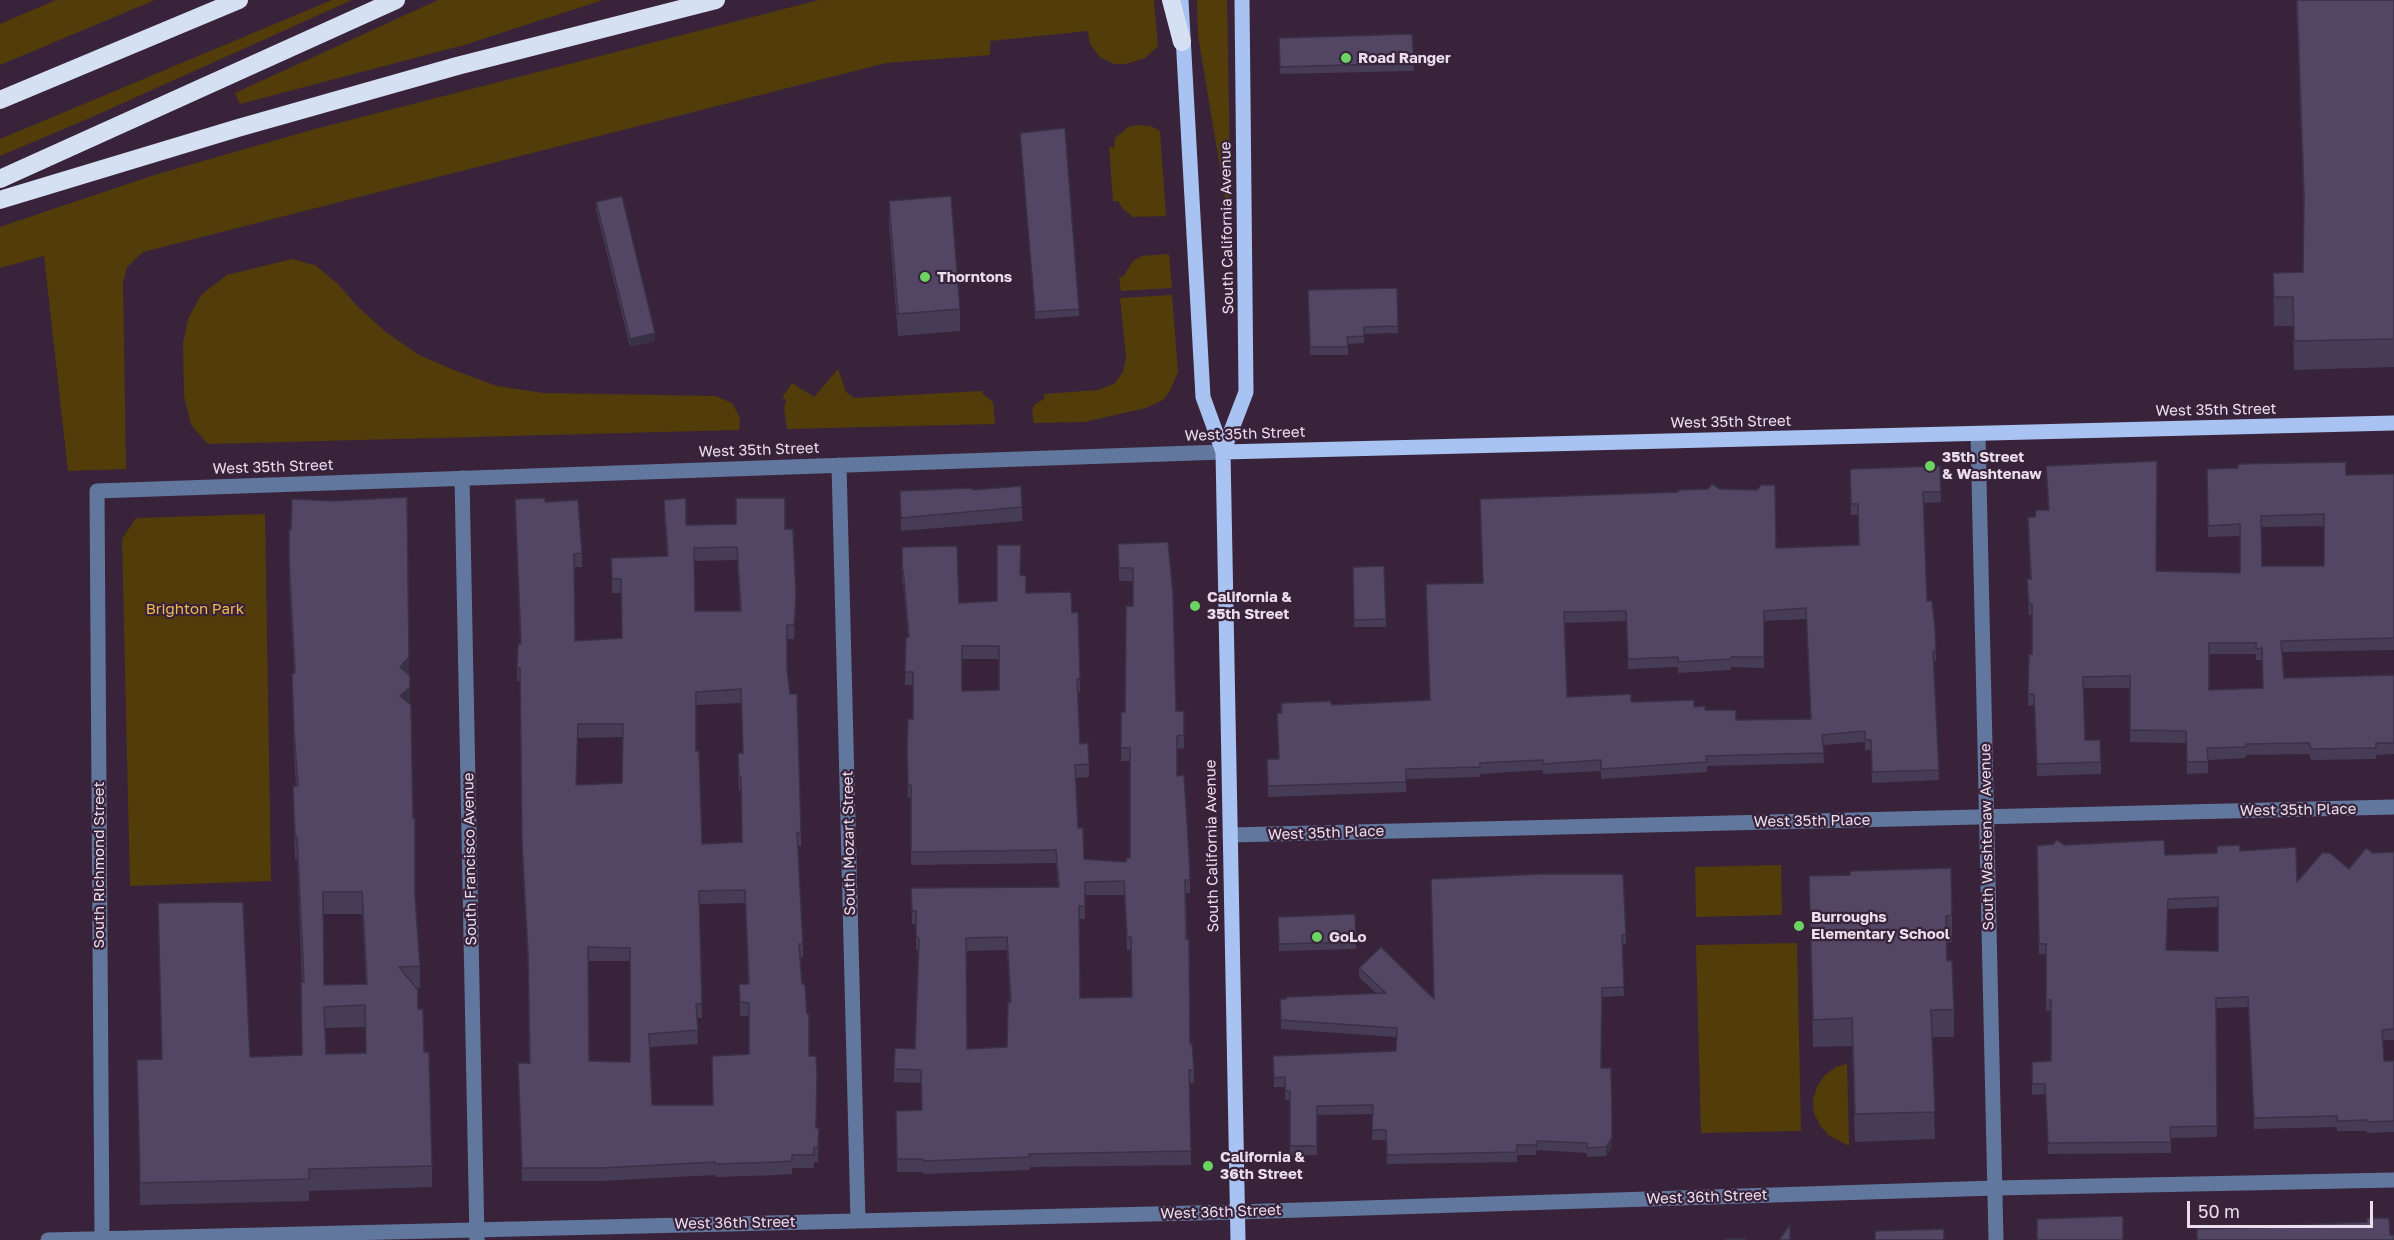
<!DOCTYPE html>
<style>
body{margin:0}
#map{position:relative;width:2394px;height:1240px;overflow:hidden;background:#38233b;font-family:"Golos Text",sans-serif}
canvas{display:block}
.scale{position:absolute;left:2187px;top:1201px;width:186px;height:27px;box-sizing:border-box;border:3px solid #eaddec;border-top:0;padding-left:8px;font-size:18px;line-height:21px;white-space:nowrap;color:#eaddec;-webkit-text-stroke:4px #38233b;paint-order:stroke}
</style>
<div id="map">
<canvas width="2394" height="1240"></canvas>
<div class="scale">50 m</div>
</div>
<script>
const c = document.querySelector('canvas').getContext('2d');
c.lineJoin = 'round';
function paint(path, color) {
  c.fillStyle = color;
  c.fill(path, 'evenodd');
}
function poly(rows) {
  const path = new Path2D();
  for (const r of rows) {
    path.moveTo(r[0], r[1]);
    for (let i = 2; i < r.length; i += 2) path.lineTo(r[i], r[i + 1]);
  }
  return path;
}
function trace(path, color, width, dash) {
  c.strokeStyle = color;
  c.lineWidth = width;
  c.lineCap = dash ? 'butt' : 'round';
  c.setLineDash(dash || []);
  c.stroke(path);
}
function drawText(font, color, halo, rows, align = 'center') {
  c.font = font + ' "Golos Text",sans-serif';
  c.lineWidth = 4.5;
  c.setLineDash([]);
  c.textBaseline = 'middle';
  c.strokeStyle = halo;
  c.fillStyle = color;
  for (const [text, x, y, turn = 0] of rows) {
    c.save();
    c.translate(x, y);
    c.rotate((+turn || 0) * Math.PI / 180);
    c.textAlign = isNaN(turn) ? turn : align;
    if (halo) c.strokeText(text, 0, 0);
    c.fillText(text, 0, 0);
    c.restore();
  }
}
paint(poly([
 [56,0,155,0,0,65,0,24],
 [332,0,352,0,92,117,0,156,0,139],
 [438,0,603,0,464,45,240,104,235,93],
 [819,0,1154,0,1158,46,1145,58,1126,64,1114,64,1100,57,1090,44,1088,31,990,41,990,55,886,63,143,252,127,267,123,283,126,469,68,471,44,256,0,268,0,227,151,176,315,129],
 [1197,0,1227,0,1231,222,1228,216,1198,35],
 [1138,125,1151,126,1160,131,1166,216,1133,217,1123,209,1118,201,1113,201,1109,147,1114,148,1115,138,1128,127],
 [1169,254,1172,288,1121,291,1119,277,1123,277,1133,261,1142,256],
 [292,259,315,265,338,284,358,307,387,333,419,355,456,371,497,386,544,393,715,396,732,403,740,418,739,430,208,444,191,425,184,396,183,343,188,319,201,295,227,275],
 [1172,295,1178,372,1170,391,1163,400,1146,408,1084,422,1034,423,1032,410,1034,405,1044,399,1044,394,1098,390,1114,384,1123,372,1126,357,1120,298],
 [838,369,846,392,854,398,982,391,983,394,993,402,995,424,787,429,784,408,786,400,782,398,792,383,814,397],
 [265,514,271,881,130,886,122,539,136,518],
 [1781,865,1782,915,1696,917,1695,867],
 [1797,943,1801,1131,1701,1133,1696,945],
 [1847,1064,1849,1146,1830,1136,1821,1127,1814,1113,1813,1100,1817,1087,1824,1076,1836,1067]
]), '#523c09');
trace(poly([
 [1978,434,1996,1240],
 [839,465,858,1220],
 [462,478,477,1240],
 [1230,835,2394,807],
 [102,1239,97,491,1223,452],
 [48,1240,1237,1212,1995,1188,2394,1180]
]), '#62779d', 15);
trace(poly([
 [1181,0,1203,397,1223,452,1238,1240],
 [1223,452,2394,423],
 [1223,452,1246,392,1242,0]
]), '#a8c2f2', 15);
trace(poly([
 [1171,0,1182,42],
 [0,100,239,0],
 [0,179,396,0],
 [0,200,238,128,457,66,716,0]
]), '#d5e0f3', 18);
paint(poly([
 [2296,0,2394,0,2394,367,2294,370,2293,326,2274,326,2273,273,2303,272,2304,218],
 [1412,34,1414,71,1280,74,1279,38],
 [1020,133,1079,309,1079,316,1035,319],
 [889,201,960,309,960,331,898,336,889,223],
 [596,202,655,341,630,347,596,210],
 [1397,288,1398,333,1364,334,1364,343,1348,344,1348,355,1310,355,1308,290],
 [1940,466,1941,502,1924,503,1927,601,1935,628,1936,661,1934,661,1939,780,1872,783,1871,750,1865,750,1865,742,1823,745,1824,763,1707,766,1707,772,1601,779,1601,771,1543,774,1543,770,1480,774,1480,777,1406,779,1406,792,1268,797,1267,759,1278,759,1281,703,1332,705,1430,700,1483,583,1776,548,1859,545,1858,515,1851,515,1850,469],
 [1806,619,1811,719,1736,720,1694,707,1567,697,1564,623,1626,621,1628,669,1678,667,1678,673,1731,670,1731,667,1764,668,1764,621],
 [2046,466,2156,571,2240,573,2240,536,2208,537,2207,469,2346,475,2394,474,2394,650,2282,652,2284,678,2394,675,2394,754,2376,755,2376,759,2311,760,2309,754,2246,755,2246,758,2208,760,2208,773,2187,774,2186,743,2130,742,2130,688,2083,688,2085,740,2101,762,2101,774,2037,776,2034,705,2028,706,2029,654,2032,654,2032,615,2029,615,2027,590,2027,579,2030,579,2028,528,2035,517,2048,510],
 [2324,526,2324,566,2262,566,2261,527],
 [2209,654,2256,654,2256,660,2262,660,2263,688,2209,690],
 [973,490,1022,507,1022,521,901,531,900,491],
 [515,499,545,502,582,553,582,567,574,567,575,641,622,638,621,593,612,593,611,558,667,556,664,513,664,500,686,525,785,529,796,609,794,639,787,639,787,670,801,832,801,846,798,846,803,944,803,957,800,957,802,984,816,1128,819,1128,818,1162,814,1162,814,1168,792,1168,792,1174,778,1175,715,1177,715,1175,601,1181,522,1181,518,1076,529,1063,528,966,522,856,520,681,517,681,518,644,520,644],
 [737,560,740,611,695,611,694,561],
 [741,703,743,753,738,753,738,766,739,790,741,790,742,842,702,844,696,751,696,705],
 [623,737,622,783,576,785,578,738],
 [745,903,748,984,739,984,740,1016,749,1016,749,1054,712,1105,652,1105,650,1047,698,1044,697,1018,702,1018,699,904],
 [588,961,630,961,630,1062,589,1061],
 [1168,542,1176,711,1184,711,1184,748,1177,749,1177,776,1190,880,1190,893,1186,893,1190,1044,1194,1070,1194,1083,1189,1083,1191,1165,1030,1167,1030,1170,923,1174,923,1172,897,1172,896,1111,921,1110,921,1083,894,1082,894,1069,915,1049,918,951,916,949,916,924,912,924,911,888,1058,887,1056,863,911,865,911,798,908,798,907,749,913,719,913,685,905,685,906,637,908,637,903,583,902,583,902,547,959,603,997,601,1020,575,1026,593,1072,613,1078,612,1080,692,1077,692,1080,744,1089,764,1089,777,1076,778,1078,828,1084,859,1126,862,1130,858,1130,761,1121,761,1121,712,1125,712,1133,606,1133,581,1119,581,1118,544],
 [962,659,999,659,999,690,962,691],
 [1085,895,1124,895,1127,950,1131,950,1132,997,1080,998,1079,919,1085,919],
 [1007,950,1010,1002,1007,1047,967,1049,967,951],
 [289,550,409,676,415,896,420,966,420,988,416,988,424,1052,432,1166,432,1187,309,1191,309,1201,140,1205,137,1060,162,1059,158,903,250,1057,302,1055,302,982,297,859,295,859,293,808,293,786,296,786,294,753,292,674,294,673,289,582],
 [323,914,362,914,366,984,324,985],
 [365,1027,366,1053,326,1054,325,1028],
 [1353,567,1386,619,1386,627,1354,627],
 [2064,845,2165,855,2217,853,2240,851,2297,882,2349,869,2373,853,2394,852,2394,1040,2383,1040,2384,1061,2394,1061,2394,1132,2367,1133,2367,1131,2337,1131,2337,1127,2254,1129,2248,1007,2216,1008,2217,1137,2171,1138,2171,1153,2048,1154,2045,1094,2032,1095,2032,1062,2051,1061,2051,1011,2046,1011,2046,954,2039,954,2037,846],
 [2218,907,2218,951,2167,950,2168,909],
 [1809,876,1952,915,1952,942,1946,943,1947,961,1954,1010,1954,1037,1932,1037,1935,1139,1855,1142,1852,1046,1813,1047],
 [1431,879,1626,935,1626,944,1622,944,1624,996,1602,997,1601,1068,1612,1147,1606,1156,1587,1157,1587,1153,1537,1150,1536,1155,1517,1155,1517,1162,1387,1164,1386,1140,1372,1140,1373,1114,1317,1115,1317,1155,1290,1156,1290,1100,1285,1100,1285,1087,1274,1087,1273,1056,1396,1051,1396,1037,1281,1029,1280,999,1377,994,1359,977,1359,968,1434,999],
 [1355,914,1356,949,1279,951,1278,917]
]), '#473c56');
paint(poly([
 [655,333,655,341,630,347,630,339],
 [796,596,796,609,794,639,794,625],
 [409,657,409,679,400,667],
 [410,687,410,709,400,696],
 [1612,1138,1612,1147,1606,1156,1606,1147],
 [1537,1141,1537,1150,1536,1155,1536,1145]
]), '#393146');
const building = poly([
 [2297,0,2394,0,2394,339,2294,341,2293,297,2274,297,2273,273,2303,272,2304,195,2297,0],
 [1412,34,1414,63,1280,67,1279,38,1412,34],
 [1065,128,1079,309,1035,312,1020,133,1065,128],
 [622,196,655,333,630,339,596,202,622,196],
 [951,196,960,309,898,314,889,201,951,196],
 [1397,288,1398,326,1364,327,1364,336,1347,337,1348,347,1310,347,1308,290,1397,288],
 [2157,461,2156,571,2240,573,2240,524,2208,526,2207,469,2238,468,2238,464,2346,462,2346,475,2394,474,2394,638,2281,641,2284,678,2394,675,2394,743,2376,743,2376,748,2311,749,2309,743,2246,744,2246,747,2207,748,2208,762,2187,762,2186,731,2130,730,2130,676,2083,677,2085,740,2100,740,2101,762,2037,764,2034,694,2028,694,2029,654,2032,654,2032,604,2029,604,2027,579,2031,579,2028,517,2035,517,2036,510,2049,510,2046,466,2157,461],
 [2324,514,2324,566,2262,566,2261,516,2324,514],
 [2209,643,2256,643,2256,649,2262,648,2263,688,2209,690,2209,643],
 [1940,466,1941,492,1923,492,1927,601,1932,601,1935,628,1936,651,1933,651,1939,770,1872,772,1871,740,1865,740,1865,731,1822,735,1824,753,1706,756,1707,762,1601,769,1601,760,1543,764,1543,760,1480,763,1480,767,1406,769,1406,782,1268,786,1267,759,1279,759,1277,713,1282,713,1281,703,1330,701,1332,705,1430,700,1426,584,1483,583,1480,499,1678,492,1678,490,1708,489,1712,484,1720,489,1757,490,1761,485,1775,485,1776,548,1859,545,1858,504,1851,504,1850,469,1940,466],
 [1806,608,1811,719,1736,720,1736,710,1705,710,1705,706,1694,707,1694,700,1631,702,1631,694,1567,697,1564,612,1626,611,1628,659,1678,657,1678,662,1731,659,1731,657,1764,657,1764,611,1806,608],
 [1021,486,1022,507,901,518,900,491,973,488,973,490,1021,486],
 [407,497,409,657,400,667,410,676,410,687,400,696,411,705,413,818,415,819,415,896,420,966,399,967,418,990,418,1009,423,1009,424,1052,429,1052,432,1166,309,1169,309,1179,140,1183,137,1060,162,1059,158,903,243,902,250,1057,302,1055,301,982,304,982,297,837,295,838,293,786,298,786,294,732,292,674,295,673,289,560,289,529,291,529,292,499,334,501,407,497],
 [323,892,362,892,367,984,324,985,323,892],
 [365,1005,366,1053,326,1054,324,1007,365,1005],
 [545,498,545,502,578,500,582,553,574,554,575,641,622,638,621,579,612,579,611,558,668,556,664,500,686,498,686,525,691,525,736,524,736,498,785,498,785,529,793,529,796,596,794,625,787,625,787,669,790,694,797,694,801,832,797,833,803,944,799,944,802,984,805,984,807,1014,809,1014,809,1056,816,1056,817,1073,816,1128,819,1128,818,1148,814,1148,814,1155,792,1155,792,1161,778,1162,715,1164,715,1162,601,1168,522,1168,518,1063,530,1063,528,953,522,843,520,668,517,668,518,644,521,644,515,499,545,498],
 [737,547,741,611,695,611,694,548,737,547],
 [741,689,743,753,738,753,739,777,741,777,742,842,702,844,699,751,696,751,696,692,741,689],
 [578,724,623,724,622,783,576,785,578,724],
 [745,890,749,984,739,984,740,1002,749,1003,749,1054,712,1056,713,1105,652,1105,649,1034,698,1030,696,1004,702,1004,699,891,745,890],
 [588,947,630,948,630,1062,589,1061,588,947],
 [1168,542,1173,594,1176,711,1184,711,1184,735,1177,736,1177,776,1184,775,1189,854,1190,880,1185,880,1186,939,1189,939,1190,1044,1192,1043,1194,1070,1189,1070,1191,1151,1029,1154,1030,1157,923,1161,923,1159,897,1159,896,1111,922,1110,921,1070,894,1069,895,1048,915,1049,919,939,916,936,916,911,912,911,911,888,1059,887,1056,850,911,852,911,785,908,785,907,749,908,719,913,719,913,672,905,672,906,637,909,637,903,570,902,570,902,547,957,546,959,603,997,601,997,545,1021,545,1020,575,1026,576,1026,593,1071,592,1072,613,1078,612,1080,679,1077,679,1080,744,1088,743,1089,764,1075,765,1078,828,1083,828,1084,859,1126,862,1126,858,1130,858,1130,748,1121,748,1121,712,1125,712,1126,606,1133,606,1133,568,1119,568,1118,544,1168,542],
 [962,646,999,646,999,690,962,691,962,646],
 [1124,881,1127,937,1131,937,1132,997,1080,998,1079,906,1085,906,1085,882,1124,881],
 [1007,937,1011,1002,1008,1002,1007,1047,967,1049,966,938,1007,937],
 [1384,566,1386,619,1354,620,1353,567,1384,566],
 [2057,840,2064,845,2164,840,2165,855,2217,853,2217,846,2240,845,2240,851,2296,847,2297,882,2322,853,2330,853,2349,869,2366,848,2373,853,2394,852,2394,1029,2382,1030,2384,1061,2394,1061,2394,1121,2367,1122,2367,1120,2337,1121,2337,1116,2254,1118,2248,997,2216,998,2217,1126,2170,1127,2171,1142,2048,1143,2045,1084,2032,1084,2032,1062,2051,1061,2051,1000,2046,1000,2046,944,2039,944,2037,846,2053,844,2057,840],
 [2218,897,2218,951,2166,950,2168,899,2218,897],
 [1951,868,1952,915,1946,916,1947,961,1952,960,1954,1010,1931,1010,1935,1112,1855,1114,1852,1018,1813,1020,1809,876,1850,875,1850,871,1951,868],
 [1540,874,1623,874,1626,935,1622,935,1624,987,1602,988,1601,1068,1611,1068,1612,1112,1612,1138,1606,1147,1587,1148,1587,1143,1537,1141,1536,1145,1517,1145,1517,1152,1387,1155,1386,1130,1372,1130,1373,1105,1317,1106,1317,1146,1290,1146,1290,1091,1285,1091,1285,1077,1274,1078,1273,1056,1396,1051,1397,1028,1281,1020,1280,999,1286,999,1286,997,1386,993,1359,968,1381,947,1434,999,1431,879,1540,874],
 [1355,914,1356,942,1279,944,1278,917,1355,914],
 [2123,1216,2123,1240,2037,1240,2037,1219,2123,1216],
 [2367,1218,2389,1218,2390,1235,2394,1235,2394,1240,2197,1240,2197,1229,2285,1227,2285,1225,2367,1222,2367,1218],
 [1790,1225,1790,1240,1779,1240,1790,1225],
 [1944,1229,1944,1240,1875,1240,1875,1231,1944,1229],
 [1745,1238,1745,1240,1724,1240,1724,1239,1745,1238]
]);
paint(building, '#524664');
trace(building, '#393146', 1.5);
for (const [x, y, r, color] of [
 [1346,58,6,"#6bd362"],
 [925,277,6,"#6bd362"],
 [1930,466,6,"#6bd362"],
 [1195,606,6,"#6bd362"],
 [1799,926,6,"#6bd362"],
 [1317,937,6,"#6bd362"],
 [1208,1166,6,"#6bd362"]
]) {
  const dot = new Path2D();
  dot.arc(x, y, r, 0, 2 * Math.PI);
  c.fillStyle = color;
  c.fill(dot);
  trace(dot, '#38233b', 2);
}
drawText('bold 15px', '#eaddec', '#38233b', [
 ["Road Ranger",1358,58],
 ["Thorntons",937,277],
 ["35th Street",1942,457],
 ["& Washtenaw",1942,474],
 ["California &",1207,597],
 ["35th Street",1207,614],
 ["Burroughs",1811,917],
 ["Elementary School",1811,934],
 ["GoLo",1329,937],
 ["California &",1220,1157],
 ["36th Street",1220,1174]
], 'left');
drawText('15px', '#eaddec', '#38233b', [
 ["South California Avenue",1227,228,-91],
 ["West 35th Street",2216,410,-1],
 ["West 35th Street",1731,422,-1],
 ["West 35th Street",1245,434,-2],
 ["West 35th Street",759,450,-2],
 ["West 35th Street",273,467,-2],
 ["West 35th Place",2298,810,-1],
 ["West 35th Place",1812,821,-1],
 ["West 35th Place",1326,833,-2],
 ["South Washtenaw Avenue",1987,837,-91],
 ["South Mozart Street",849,843,-91],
 ["South California Avenue",1212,846,-91],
 ["South Francisco Avenue",470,859,-91],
 ["South Richmond Street",99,865,-90],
 ["West 36th Street",1707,1197,-2],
 ["West 36th Street",1221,1212,-2],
 ["West 36th Street",735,1223,-1]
]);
drawText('15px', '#f2bc4d', '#38233b', [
 ["Brighton Park",195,609]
]);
</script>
